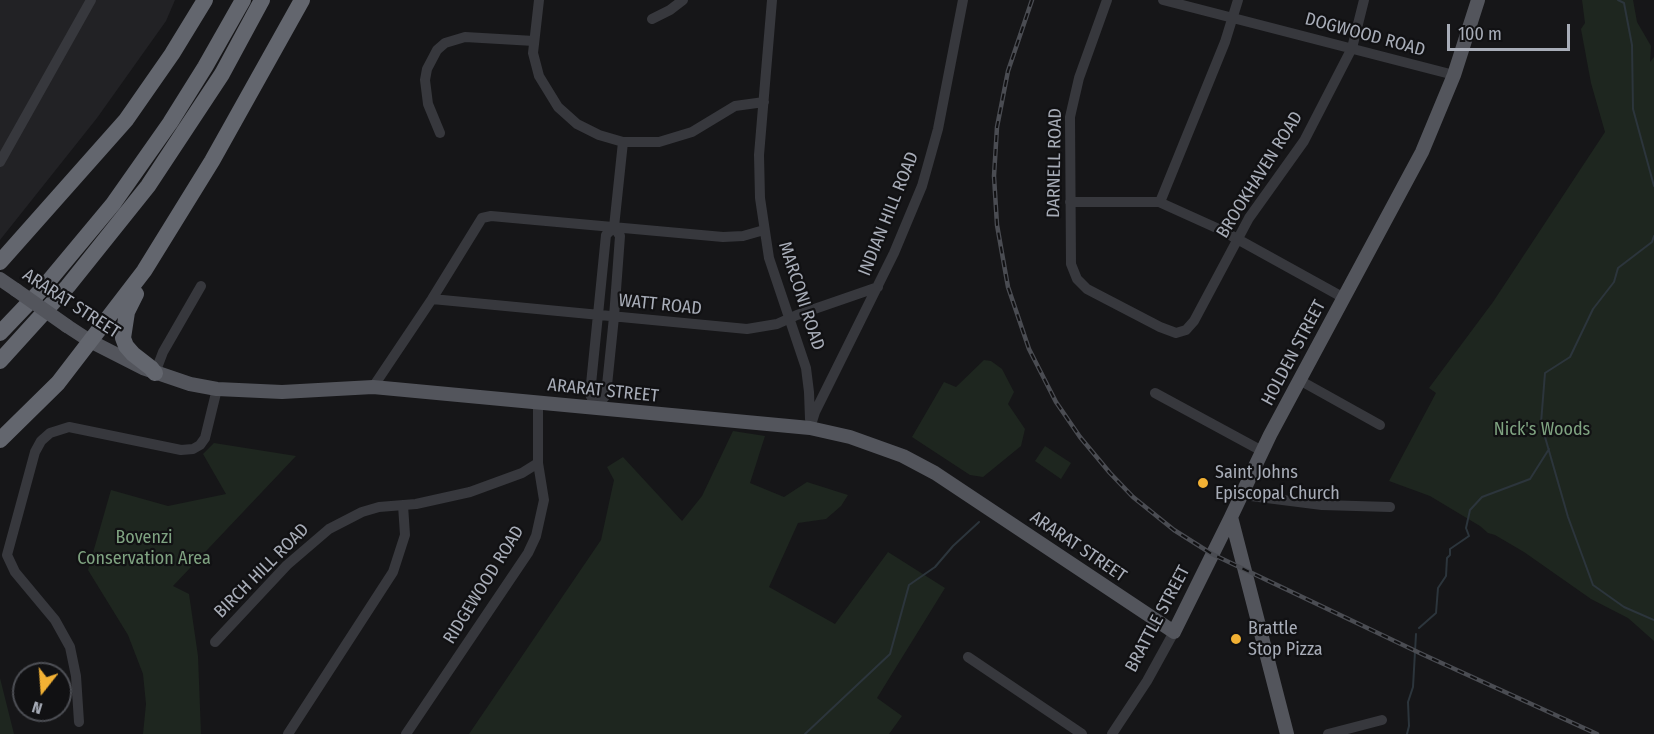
<!DOCTYPE html>
<style>
body{margin:0}
#map{position:relative;width:1654px;height:734px;overflow:hidden;background:#161618;font-family:"Fira Sans Condensed",sans-serif}
canvas{display:block}
.north{position:absolute;left:12px;top:662px;width:60px;height:60px;box-sizing:border-box;background:#111113;border:2px solid #4d4f55;border-radius:50%;rotate:197deg;font-size:16px;font-weight:700;line-height:24px;text-align:center;color:#a8adb8}
.north::after{content:'';display:block;margin:auto;width:21px;height:27px;background:#f2b134;clip-path:polygon(50% 0,100% 100%,50% 72%,0 100%)}
.scale{position:absolute;left:1447px;top:24px;width:123px;height:27px;box-sizing:border-box;border:3px solid #a8adb8;border-top:0;padding-left:8px;font-size:18px;line-height:21px;white-space:nowrap;color:#a8adb8;-webkit-text-stroke:4px #111113;paint-order:stroke}
</style>
<div id="map">
<canvas width="1654" height="734"></canvas>
<div class="north">N</div>
<div class="scale">100 m</div>
</div>
<script>
const c = document.querySelector('canvas').getContext('2d');
c.lineJoin = 'round';
function paint(path, color) {
  c.fillStyle = color;
  c.fill(path, 'evenodd');
}
function poly(rows) {
  const path = new Path2D();
  for (const r of rows) {
    path.moveTo(r[0], r[1]);
    for (let i = 2; i < r.length; i += 2) path.lineTo(r[i], r[i + 1]);
  }
  return path;
}
function trace(path, color, width, dash) {
  c.strokeStyle = color;
  c.lineWidth = width;
  c.lineCap = dash ? 'butt' : 'round';
  c.setLineDash(dash || []);
  c.stroke(path);
}
function drawText(font, color, halo, rows, align = 'center') {
  c.font = font + ' "Fira Sans Condensed",sans-serif';
  c.lineWidth = 4.5;
  c.setLineDash([]);
  c.textBaseline = 'middle';
  c.strokeStyle = halo;
  c.fillStyle = color;
  for (const [text, x, y, turn = 0] of rows) {
    c.save();
    c.translate(x, y);
    c.rotate((+turn || 0) * Math.PI / 180);
    c.textAlign = isNaN(turn) ? turn : align;
    if (halo) c.strokeText(text, 0, 0);
    c.fillText(text, 0, 0);
    c.restore();
  }
}
paint(poly([
 [0,0,175,0,166,21,97,118,0,240]
]), '#222225');
paint(poly([
 [1582,0,1633,0,1637,22,1651,46,1650,62,1654,57,1654,641,1628,618,1591,599,1524,552,1495,535,1488,533,1480,526,1430,496,1389,481,1436,393,1429,388,1493,302,1605,132,1591,83,1581,29,1585,23],
 [984,360,991,361,1002,369,1014,392,1008,404,1025,429,1021,446,983,477,970,475,912,437,944,382,956,387],
 [733,431,765,436,750,483,784,497,807,482,848,495,841,506,826,519,798,523,769,587,835,624,888,552,945,588,877,698,902,716,889,734,469,734,601,540,614,480,607,467,623,457,682,521,702,496],
 [214,443,296,456,173,586,189,594,198,656,201,734,143,734,146,704,143,674,128,635,88,570,111,490,168,506,226,494,203,454],
 [1045,446,1071,463,1061,479,1035,461],
 [0,678,14,734,0,734]
]), '#1e261f');
trace(poly([
 [1618,0,1624,3,1632,45,1633,109,1654,186],
 [1654,236,1652,242,1618,268,1614,282,1593,309,1570,357,1545,373,1541,423,1568,517,1593,585,1624,607,1654,620],
 [1419,628,1436,613,1438,588,1446,576,1447,558,1450,555,1450,549,1469,536,1466,528,1470,510,1482,497,1530,479,1549,449],
 [805,734,890,654,909,585,935,567,953,546,979,522],
 [1407,734,1409,726,1408,702,1413,687,1416,634]
]), '#2c353c', 2);
trace(poly([
 [539,0,533,53,539,76,558,107,577,124,599,135,623,142,659,142,692,132,735,106,764,102],
 [772,0,759,155,760,198,769,258,806,368,809,392,810,419],
 [1107,0,1079,78,1070,117,1071,264,1077,279,1087,289,1160,327,1176,333,1186,330,1194,321,1249,218,1304,141,1352,48,1364,0],
 [1163,0,1454,75],
 [652,19,670,10,683,0],
 [440,133,428,104,425,80,427,69,437,50,445,43,465,37,534,41],
 [0,162,91,0],
 [1070,202,1159,202,1221,230,1344,298],
 [1160,202,1225,42,1238,0],
 [432,299,747,329,777,324,797,315,878,287],
 [155,373,163,352,201,286],
 [1301,381,1380,425],
 [373,387,432,299,482,218,491,216,723,237,743,236,764,230],
 [1155,393,1262,451],
 [596,408,590,394,606,235,614,227,623,142],
 [596,408,606,395,614,317,620,236,614,227],
 [810,428,815,412,894,253,922,186,938,129,963,0],
 [1241,493,1251,496,1322,505,1390,507],
 [215,642,287,565,329,529,362,512,379,507,416,504,470,492,522,473,538,463],
 [968,657,1082,734],
 [79,722,76,676,70,647,55,620,15,572,7,555,35,452,41,441,50,433,69,427,181,450,193,449,200,445,205,438,217,389],
 [288,734,393,572,405,535,403,505],
 [406,734,528,553,536,536,544,500,538,463,538,402],
 [1112,734,1147,681,1174,632],
 [1328,734,1382,720]
]), '#37383d', 10);
trace(poly([
 [0,279,16,290],
 [67,326,90,341,143,368,190,384,217,389,282,392,373,387,810,428,850,437,903,456,935,473,1174,632,1231,517],
 [1287,734,1231,517,1270,435,1422,152,1454,75,1478,0]
]), '#53555c', 14);
trace(poly([
 [0,262,126,120,172,54,205,0],
 [136,294,127,312,123,338,126,346,133,354,151,368,155,373],
 [0,333,43,288,113,204,170,123,205,67,243,0],
 [0,361,68,286,148,186,222,74,262,0],
 [0,440,58,383,144,271,212,161,302,0]
]), '#63666e', 16);
const rail = poly([
 [1032,0,1008,71,997,127,994,176,997,225,1008,287,1029,349,1056,402,1080,437,1110,473,1133,497,1174,530,1212,554,1424,655,1597,734]
]);
trace(rail, '#4a4c52', 4.5);
trace(rail, '#111113', 2, [7]);
trace(poly([
 [16,290,67,326]
]), '#53555c', 14);
for (const [x, y, r, color] of [
 [1203,483,6,"#f2b134"],
 [1236,639,6,"#f2b134"]
]) {
  const dot = new Path2D();
  dot.arc(x, y, r, 0, 2 * Math.PI);
  c.fillStyle = color;
  c.fill(dot);
  trace(dot, '#111113', 2);
}
drawText('18px', '#a8adb8', '#111113', [
 ["DOGWOOD ROAD",1365,35,15],
 ["DARNELL ROAD",1055,163,-89],
 ["BROOKHAVEN ROAD",1260,175,-58],
 ["INDIAN HILL ROAD",889,214,-68],
 ["MARCONI ROAD",801,296,72],
 ["ARARAT STREET",71,304,33],
 ["WATT ROAD",660,305,6],
 ["HOLDEN STREET",1294,353,-62],
 ["ARARAT STREET",603,391,6],
 ["ARARAT STREET",1078,547,34],
 ["BIRCH HILL ROAD",262,571,-45],
 ["RIDGEWOOD ROAD",484,585,-58],
 ["BRATTLE STREET",1158,619,-62]
]);
drawText('18px', '#7fa381', '#111113', [
 ["Nick's Woods",1542,430],
 ["Bovenzi",144,538],
 ["Conservation Area",144,559]
]);
drawText('18px', '#a8adb8', '#111113', [
 ["Saint Johns",1215,473],
 ["Episcopal Church",1215,494],
 ["Brattle",1248,629],
 ["Stop Pizza",1248,650]
], 'left');
</script>
